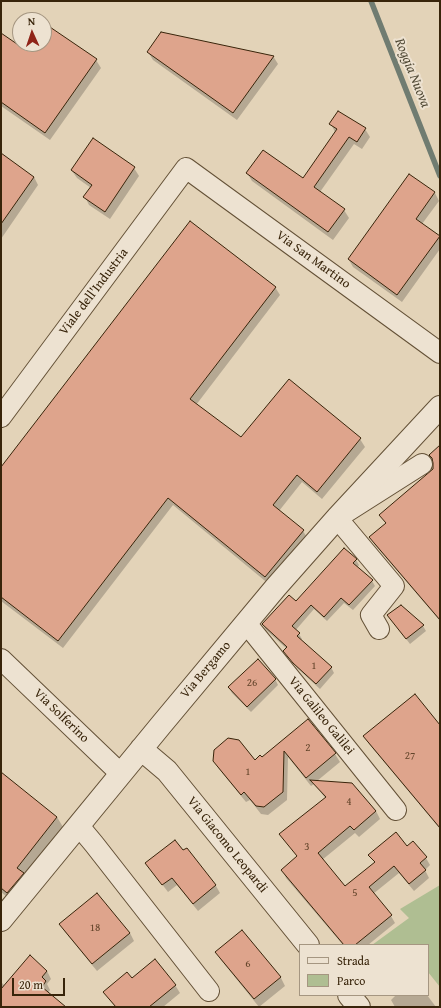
<!DOCTYPE html>
<style>
body{margin:0}
#map{position:relative;width:441px;height:1008px;overflow:hidden;background:#e3d3b8;font-family:"Gentium Book Plus",serif}
canvas{display:block}
.frame{position:absolute;inset:0;border:2px solid #38240a;pointer-events:none}
.legend{position:absolute;left:299px;top:944px;width:130px;height:52px;box-sizing:border-box;background:#ede2d1;border:1px solid #a59681;margin:0;padding:5px 7px;list-style:none;font-size:12px;color:#38240a}
.legend li{display:flex;align-items:center;gap:8px;height:20px}
.legend b{width:20px;border:1px solid #a59681}
.north{position:absolute;left:12px;top:12px;width:40px;height:40px;box-sizing:border-box;background:#ede2d1;border:1px solid #a59681;border-radius:50%;rotate:357deg;font-size:11px;font-weight:700;line-height:16px;text-align:center;color:#38240a}
.north::after{content:'';display:block;margin:auto;width:14px;height:18px;background:#8f2418;clip-path:polygon(50% 0,100% 100%,50% 72%,0 100%)}
.scale{position:absolute;left:12px;top:978px;width:53px;height:18px;box-sizing:border-box;border:2px solid #38240a;border-top:0;padding-left:5px;font-size:12px;line-height:14px;white-space:nowrap;color:#38240a;-webkit-text-stroke:3px #ede2d1;paint-order:stroke}
</style>
<div id="map">
<canvas width="441" height="1008"></canvas>
<div class="frame"></div>
<ul class="legend">
<li><b style="height:5px;background:#ede2d1"></b>Strada</li>
<li><b style="height:11px;background:#afbe92"></b>Parco</li>
</ul>
<div class="north">N</div>
<div class="scale">20 m</div>
</div>
<script>
const c = document.querySelector('canvas').getContext('2d');
c.lineJoin = 'round';
function paint(path, color) {
  c.fillStyle = color;
  c.fill(path, 'evenodd');
}
function poly(rows) {
  const path = new Path2D();
  for (const r of rows) {
    path.moveTo(r[0], r[1]);
    for (let i = 2; i < r.length; i += 2) path.lineTo(r[i], r[i + 1]);
  }
  return path;
}
function trace(path, color, width, dash) {
  c.strokeStyle = color;
  c.lineWidth = width;
  c.lineCap = dash ? 'butt' : 'round';
  c.setLineDash(dash || []);
  c.stroke(path);
}
function drawText(font, color, halo, rows, align = 'center') {
  c.font = font + ' "Gentium Book Plus",serif';
  c.lineWidth = 4;
  c.setLineDash([]);
  c.textBaseline = 'middle';
  c.strokeStyle = halo;
  c.fillStyle = color;
  for (const [text, x, y, turn = 0] of rows) {
    c.save();
    c.translate(x, y);
    c.rotate((+turn || 0) * Math.PI / 180);
    c.textAlign = isNaN(turn) ? turn : align;
    if (halo) c.strokeText(text, 0, 0);
    c.fillText(text, 0, 0);
    c.restore();
  }
}
paint(poly([
 [440,885,440,987,428,972,428,945,372,945,409,918,400,909]
]), '#afbe92');
paint(poly([
 [44,24,96,60,101,68,50,140,1,106,1,34,22,49,25,44,44,44],
 [148,52,273,56,278,64,237,120,153,60],
 [331,124,365,129,370,137,362,149,354,144,320,192,344,210,349,218,333,240,252,181,247,173,303,180,335,132],
 [93,140,134,168,139,176,110,219,89,205,85,197,91,188,77,178,72,171],
 [1,155,34,177,38,185,1,239],
 [409,175,435,193,439,201,422,224,439,236,440,249,402,302,353,267,349,260],
 [275,287,280,295,196,405,241,439,289,381,360,439,365,447,322,499,302,482,279,511,303,531,308,539,270,585,173,505,63,648,1,601,1,469],
 [440,446,440,621,375,545,370,538,386,524,381,515,433,470,434,463,430,455],
 [356,560,359,565,357,568,372,581,375,586,353,610,344,603,327,621,314,609,295,631,299,634,302,639,301,640,331,667,334,673,320,689,297,668,284,651,287,649,266,630,263,625],
 [401,606,423,626,426,631,410,644,388,615],
 [275,679,278,685,251,712,232,693,229,688],
 [308,720,335,754,340,762,317,781,376,811,380,819,359,837,355,833,322,860,345,888,375,863,370,855,407,847,426,858,430,865,425,870,429,878,414,891,399,873,373,894,391,916,395,923,368,945,343,945,286,878,282,870,298,857,281,834,326,799,314,784,311,786,288,757,287,800,268,815,261,814,250,800,246,802,219,769,214,760,255,761,262,759],
 [440,726,440,829,369,744,365,736],
 [1,785,57,817,63,827,24,876,13,902,1,892],
 [187,849,216,886,220,893,198,911,177,885,168,892,146,863,183,852],
 [60,924,130,933,134,941,97,971,65,932],
 [242,931,281,978,285,986,259,1007,221,960,217,952],
 [47,971,51,979,47,984,50,990,48,993,64,1007,1,1007,1,982,5,986],
 [132,980,175,985,180,993,163,1007,115,1007,104,992],
 [396,995,427,995,436,1007,395,1007,391,1000]
]), '#0003');
trace(poly([
 [371,1,440,176]
]), '#707c71', 5.5);
const building = poly([
 [44,23,97,59,45,133,1,102,1,33,17,44,44,44,44,23],
 [161,32,274,56,233,113,147,52,161,32],
 [338,111,366,128,357,142,349,137,314,187,345,209,328,232,246,173,263,150,303,178,337,129,329,124,338,111],
 [93,138,135,167,105,212,83,197,92,185,71,170,93,138],
 [1,153,34,177,1,224,1,153],
 [409,174,435,192,416,219,440,236,397,295,348,259,409,174],
 [190,221,276,287,190,399,241,437,289,379,361,438,317,492,297,475,273,505,304,530,265,577,168,498,58,641,1,597,1,467,190,221],
 [440,445,440,620,369,537,386,523,379,515,433,469,433,463,432,458,429,455,440,445],
 [344,548,357,559,353,563,373,580,349,605,341,598,324,617,311,605,292,626,300,633,297,636,332,667,316,684,293,663,283,651,287,647,262,624,289,595,296,601,344,548],
 [401,605,424,625,406,639,387,615,401,605],
 [258,659,276,679,247,707,228,687,258,659],
 [415,694,440,725,440,828,363,736,415,694],
 [308,719,336,753,306,778,284,751,283,792,264,807,256,806,244,792,241,795,213,761,214,750,228,738,239,740,255,760,260,755,262,757,308,719],
 [1,772,57,817,17,868,24,873,7,893,1,888,1,772],
 [310,780,352,783,376,811,354,830,350,826,318,853,345,886,375,862,368,855,396,832,407,846,413,841,427,857,420,863,426,870,409,884,394,866,369,887,392,915,355,945,344,945,281,870,297,856,279,834,326,797,310,780],
 [175,840,183,850,187,848,216,885,193,904,172,878,162,885,145,863,175,840],
 [97,893,130,933,92,964,59,924,97,893],
 [242,930,281,977,254,999,215,952,242,930],
 [30,955,47,971,42,977,46,981,42,987,66,1007,1,1007,1,989,30,955],
 [155,959,176,985,149,1007,116,1007,103,992,127,972,132,978,155,959]
]);
paint(building, '#dea48c');
trace(building, '#38240a', 1);
const minor = poly([
 [1,417,186,168,440,353],
 [246,623,396,810],
 [379,629,371,615,394,586,337,518,422,464],
 [1,659,121,774],
 [79,826,94,844,209,991]
]);
const tertiary = poly([
 [141,749,167,771,308,945],
 [1,920,161,725,276,587,337,518,440,407],
 [349,995,359,1007]
]);
trace(minor, '#635036', 22);
trace(tertiary, '#635036', 24);
trace(minor, '#ede2d1', 20);
trace(tertiary, '#ede2d1', 22);
drawText('11px', '#62442a', null, [
 ["1",314,666],
 ["26",252,683],
 ["2",308,748],
 ["27",410,756],
 ["1",248,772],
 ["4",349,802],
 ["3",307,847],
 ["5",355,893],
 ["18",95,928],
 ["6",248,964]
]);
drawText('13px', '#38240a', '#ede2d1', [
 ["Via San Martino",313,260,36],
 ["Viale dell'Industria",94,292,-53],
 ["Via Bergamo",206,670,-50],
 ["Via Solferino",61,716,44],
 ["Via Galileo Galilei",321,716,51],
 ["Via Giacomo Leopardi",227,845,51]
]);
drawText('italic 14px', '#504935', '#ede2d1', [
 ["Roggia Nuova",412,73,68]
]);
</script>
